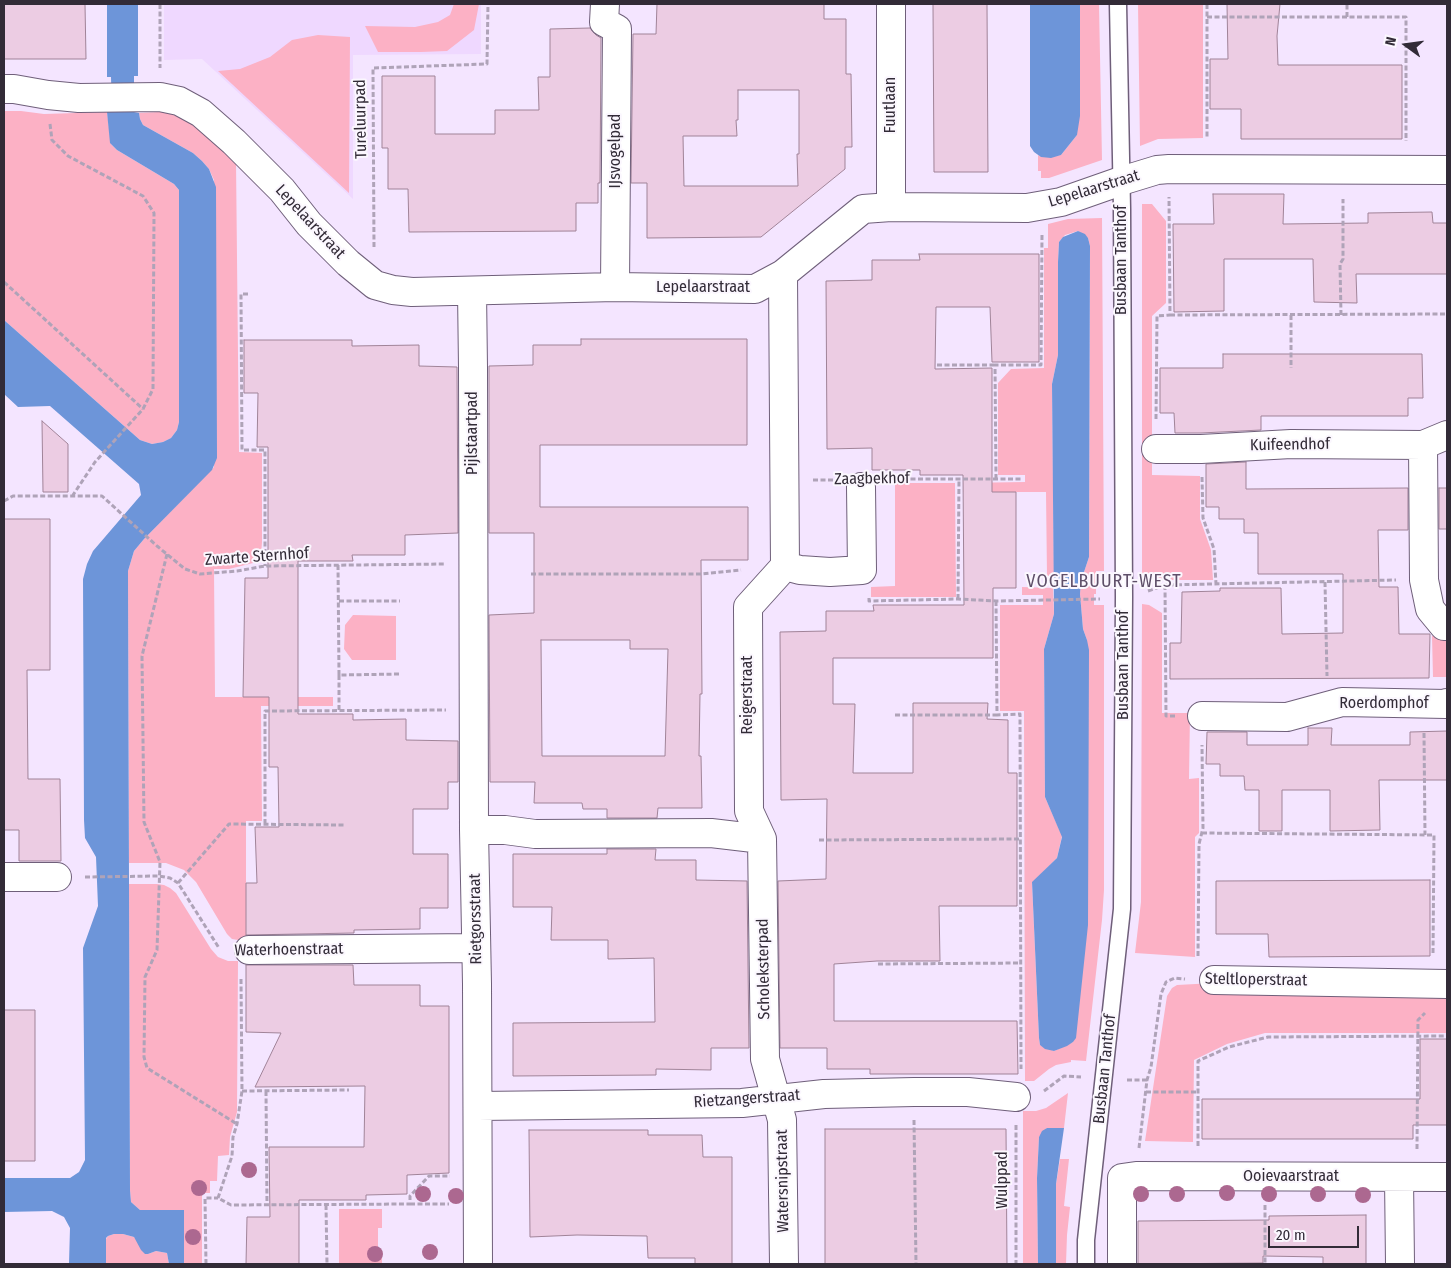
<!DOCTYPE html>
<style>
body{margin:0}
#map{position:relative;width:1451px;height:1268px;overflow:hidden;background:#f4e5ff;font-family:"Fira Sans Condensed",sans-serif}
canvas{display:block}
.frame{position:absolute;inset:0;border:5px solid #322b37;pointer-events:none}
.north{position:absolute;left:1381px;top:20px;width:50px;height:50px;-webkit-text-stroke:4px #fbf7fe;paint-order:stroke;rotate:284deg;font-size:14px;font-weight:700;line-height:20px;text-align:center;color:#322b37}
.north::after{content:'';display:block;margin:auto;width:18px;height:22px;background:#322b37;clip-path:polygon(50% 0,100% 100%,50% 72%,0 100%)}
.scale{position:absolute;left:1268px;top:1226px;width:91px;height:22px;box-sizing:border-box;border:2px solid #322b37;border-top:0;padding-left:6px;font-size:15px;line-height:18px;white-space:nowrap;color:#322b37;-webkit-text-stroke:4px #fbf7fe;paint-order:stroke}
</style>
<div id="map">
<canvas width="1451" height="1268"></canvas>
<div class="frame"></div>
<div class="north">N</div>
<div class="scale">20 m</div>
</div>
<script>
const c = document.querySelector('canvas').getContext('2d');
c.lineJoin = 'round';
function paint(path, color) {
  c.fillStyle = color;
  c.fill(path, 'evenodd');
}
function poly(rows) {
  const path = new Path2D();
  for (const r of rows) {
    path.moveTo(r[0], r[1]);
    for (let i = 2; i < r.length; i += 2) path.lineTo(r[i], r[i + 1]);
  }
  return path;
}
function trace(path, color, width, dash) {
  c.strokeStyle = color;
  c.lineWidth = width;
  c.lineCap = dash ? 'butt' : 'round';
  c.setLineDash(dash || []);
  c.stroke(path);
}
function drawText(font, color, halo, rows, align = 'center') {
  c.font = font + ' "Fira Sans Condensed",sans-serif';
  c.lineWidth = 4;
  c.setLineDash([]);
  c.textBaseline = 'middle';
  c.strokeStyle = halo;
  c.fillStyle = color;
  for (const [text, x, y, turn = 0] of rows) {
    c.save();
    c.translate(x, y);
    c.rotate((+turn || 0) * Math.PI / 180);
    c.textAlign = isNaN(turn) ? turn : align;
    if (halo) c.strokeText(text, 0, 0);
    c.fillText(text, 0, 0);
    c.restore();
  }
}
paint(poly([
 [164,4,481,4,481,54,353,55,353,199,202,59,164,60]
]), '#efd8ff');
paint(poly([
 [454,4,479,4,474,30,447,51,421,52,378,52,365,26,415,27,438,22,450,15],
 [1079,4,1099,4,1102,160,1049,178,1041,178,1041,171,1038,171,1038,155,1042,157,1061,155,1077,135],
 [1138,4,1203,4,1203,138,1158,139,1140,146],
 [318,35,350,37,349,193,218,71,240,69,270,57,292,40],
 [4,111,21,111,44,114,107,112,111,144,117,150,174,184,179,190,179,422,177,430,171,438,163,442,152,444,140,440,4,320],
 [160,111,185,113,236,161,239,452,262,453,262,542,261,555,253,563,229,569,214,569,215,697,333,697,333,706,261,706,262,821,246,821,246,939,238,940,232,939,227,934,196,882,184,870,166,863,129,863,128,571,134,551,144,539,214,467,214,180,209,169,202,161,193,153,143,125,140,119,139,113,159,112],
 [1142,204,1152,204,1166,221,1166,303,1152,316,1152,475,1200,476,1200,519,1211,550,1213,580,1142,580],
 [1102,218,1104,571,1096,571,1096,594,1094,594,1094,605,1104,605,1104,890,1102,920,1086,1061,1071,1060,1071,1062,1056,1065,1049,1069,1034,1081,1025,1081,1024,711,1000,711,1000,605,1043,605,1043,595,1022,595,1022,587,1053,588,1054,614,1044,649,1045,797,1062,836,1057,858,1032,883,1039,1038,1040,1045,1054,1051,1073,1042,1087,640,1083,629,1080,594,1081,581,1089,557,1090,246,1088,238,1078,231,1065,235,1059,242,1058,262,1058,355,1052,384,1054,576,1047,576,1046,492,963,492,963,483,1025,482,1025,475,998,475,998,383,1011,369,1044,368,1044,248,1048,248,1048,224,1068,219],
 [895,483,955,483,956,597,871,597,871,587,895,586],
 [1142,604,1149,605,1162,613,1162,713,1190,713,1189,779,1199,778,1199,833,1195,837,1195,957,1135,953,1141,902],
 [353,615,396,616,396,660,352,660,344,649,345,625],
 [1432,636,1447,636,1447,677,1433,677],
 [129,884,157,884,164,885,170,888,176,893,211,949,218,957,228,961,238,961,237,1112,230,1137,229,1155,218,1156,217,1181,210,1181,210,1193,202,1193,202,1264,184,1264,184,1211,140,1210,131,1202,130,1190],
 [1214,983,1214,994,1447,994,1447,1033,1265,1033,1227,1044,1194,1060,1193,1142,1145,1141,1167,996,1172,988,1177,985],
 [1068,1093,1064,1128,1047,1128,1039,1137,1037,1178,1038,1264,1023,1264,1023,1111,1036,1111,1046,1108],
 [1060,1159,1069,1159,1064,1206,1070,1207,1067,1235,1066,1264,1056,1264,1056,1184],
 [339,1209,382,1209,382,1228,378,1228,378,1250,382,1251,382,1264,339,1264],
 [114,1234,123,1234,134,1237,148,1254,156,1251,167,1253,169,1264,106,1264,106,1239,108,1236]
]), '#fcb1c5');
paint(poly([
 [107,4,138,4,138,76,134,76,134,112,139,113,140,119,143,125,193,153,202,161,209,169,216,187,217,458,212,470,144,539,134,551,128,571,130,1190,131,1202,140,1210,184,1210,184,1264,169,1264,167,1253,156,1251,148,1254,145,1254,141,1250,134,1237,123,1234,114,1234,108,1236,106,1238,106,1264,69,1264,70,1228,64,1217,52,1211,4,1212,4,1178,70,1178,79,1172,85,1160,83,948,98,906,96,857,85,838,84,820,83,579,87,564,93,551,141,495,139,484,50,406,18,407,4,394,4,320,140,440,152,444,163,442,171,438,177,430,179,422,179,190,174,184,117,150,110,143,107,112,112,112,111,77,107,77],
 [1030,4,1080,4,1080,116,1077,135,1061,155,1051,158,1041,157,1034,152,1030,146],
 [1078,231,1085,234,1088,238,1090,246,1089,557,1081,581,1080,594,1083,629,1087,640,1089,650,1088,925,1076,1038,1073,1042,1067,1046,1054,1051,1045,1049,1040,1045,1039,1038,1032,882,1057,858,1062,837,1045,797,1044,649,1054,614,1052,384,1058,355,1058,262,1059,242,1063,237],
 [1047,1128,1064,1128,1056,1184,1056,1264,1038,1264,1037,1178,1039,1137,1042,1131]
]), '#6d95d9');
const building = poly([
 [4,4,85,4,86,59,4,59,4,4],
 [657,4,824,4,824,19,846,19,846,74,851,74,852,147,845,147,845,169,761,237,647,238,647,183,631,183,633,34,656,34,657,4],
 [738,90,799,90,799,154,797,154,798,186,684,186,683,136,737,136,736,120,738,120,738,90],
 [933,4,987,4,988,172,934,172,933,4],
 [1227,4,1280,4,1277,36,1278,65,1402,65,1402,139,1241,139,1241,109,1210,109,1210,59,1228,59,1227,4],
 [590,28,596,35,601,38,600,183,598,183,598,203,576,203,576,231,409,232,408,189,388,189,388,148,382,148,382,76,435,76,435,134,495,134,495,110,539,110,538,77,550,77,550,29,590,28],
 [1213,194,1284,194,1283,224,1368,223,1368,213,1432,212,1433,223,1447,223,1447,274,1356,274,1357,303,1314,302,1313,259,1224,259,1224,311,1174,312,1173,224,1214,224,1213,194],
 [919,254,1039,254,1039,362,992,362,990,307,936,307,935,369,992,368,992,492,1016,492,1016,588,993,588,993,658,833,658,833,704,855,704,853,773,913,773,913,703,988,703,987,719,1008,720,1008,773,1017,773,1017,906,939,906,940,961,877,961,834,964,834,1021,1017,1021,1018,1074,870,1074,870,1069,827,1069,827,1048,780,1048,778,881,826,879,827,799,781,800,780,632,826,631,826,611,874,611,873,605,964,605,963,475,920,475,920,470,872,470,872,448,827,449,826,281,872,280,872,260,920,260,919,254],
 [581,339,747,339,747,445,540,445,540,507,748,507,748,560,701,560,702,694,700,694,699,756,701,756,702,808,658,808,657,818,607,818,607,809,583,809,582,803,534,803,535,782,490,782,489,615,534,613,534,533,489,533,489,366,533,365,533,345,581,345,581,339],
 [541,640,630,640,630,649,668,649,665,756,542,756,541,640],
 [244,340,352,340,352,346,419,345,419,366,457,367,458,533,405,535,405,555,352,555,353,561,298,561,298,714,353,714,353,720,406,719,406,740,458,741,458,782,448,782,448,809,413,809,413,854,448,854,448,908,420,908,420,929,354,930,354,933,246,935,246,883,257,883,255,827,279,827,278,767,269,767,269,697,243,697,245,578,268,578,268,447,257,447,258,393,244,393,244,340],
 [1223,354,1422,354,1423,398,1408,398,1408,416,1261,416,1261,430,1201,433,1175,433,1174,413,1160,413,1160,368,1223,368,1223,354],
 [42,421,68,444,68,492,43,492,42,421],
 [1246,462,1246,489,1408,488,1408,530,1378,530,1379,587,1398,587,1399,634,1430,634,1429,678,1170,679,1170,643,1181,643,1182,592,1220,591,1220,588,1281,588,1282,634,1343,633,1343,574,1258,574,1258,533,1244,533,1244,519,1219,519,1219,507,1206,507,1206,464,1246,462],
 [1439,488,1447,488,1447,529,1439,529,1439,488],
 [4,519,50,519,50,670,27,670,28,779,60,779,61,861,19,861,19,830,4,830,4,519],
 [1308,728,1332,728,1331,745,1410,745,1410,732,1447,731,1447,780,1379,780,1380,830,1330,831,1330,790,1282,790,1282,831,1259,831,1259,790,1245,790,1244,776,1220,776,1220,764,1206,764,1207,732,1247,732,1247,745,1308,745,1308,728],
 [607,849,656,849,655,860,696,860,696,880,747,881,749,1048,711,1048,711,1070,656,1069,656,1075,513,1076,513,1023,655,1022,654,958,608,959,608,940,551,940,552,907,513,907,513,854,607,854,607,849],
 [1430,880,1430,956,1269,957,1268,934,1216,934,1216,881,1430,880],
 [246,965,353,965,354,985,420,985,420,1006,449,1006,449,1173,407,1175,407,1194,366,1195,366,1200,299,1200,299,1264,246,1264,247,1217,270,1217,269,1147,364,1147,365,1086,255,1087,281,1033,246,1032,246,965],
 [4,1010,35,1010,35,1161,4,1161,4,1010],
 [1420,1039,1447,1039,1447,1125,1413,1125,1413,1139,1202,1139,1202,1099,1420,1099,1420,1039],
 [825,1129,1006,1129,1007,1264,825,1264,825,1129],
 [529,1130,648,1130,648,1135,702,1135,703,1157,732,1157,732,1264,695,1264,695,1258,648,1258,647,1236,577,1235,530,1237,529,1130],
 [1366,1215,1366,1264,1323,1264,1323,1257,1263,1256,1263,1263,1138,1264,1138,1221,1269,1220,1269,1216,1366,1215]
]);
paint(building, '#eccce3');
trace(building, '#a08398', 1);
const lane = poly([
 [1086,1264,1086,1240,1122,909,1124,597,1122,209,1118,4]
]);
const street = poly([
 [605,4,604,22,617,29,615,287],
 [4,89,14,89,48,95,79,98,160,97,179,101,201,113,234,142,282,190,309,224,348,263,375,285,393,290,412,292,615,287,755,289,783,274,863,209,891,207,1027,208,1061,202,1121,181,1157,170,1169,169,1447,170],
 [891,207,891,4],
 [472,291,473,368,474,830,477,984,478,1264],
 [1423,445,1424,580,1430,609,1444,626,1447,626],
 [1156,449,1201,449,1291,444,1423,445,1447,435],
 [785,566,800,570,830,572,862,570,861,487],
 [1202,716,1287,717,1342,702,1446,704,1447,703],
 [474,830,505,830,535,834,711,833,762,839,749,811,748,607,785,566,783,274],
 [762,839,765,1059,782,1120,784,1264],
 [4,877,57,877],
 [249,950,476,948],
 [1214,980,1447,984],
 [478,1106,742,1103,824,1094,914,1092,968,1092,1016,1097],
 [1399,1177,1400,1264],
 [1122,1264,1122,1178,1136,1176,1447,1177]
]);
trace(lane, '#6f5f7a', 19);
trace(street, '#6f5f7a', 30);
trace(poly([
 [160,4,160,68],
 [1207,4,1207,139],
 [1207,17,1406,17,1406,141],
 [1347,17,1347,4],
 [50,124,52,140,68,156,143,196,154,213,153,389,143,409,95,462,73,495],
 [374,247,373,68,487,64,488,4],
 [4,282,143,409],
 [248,294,241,294,242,450,265,450,265,566],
 [1170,315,1447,314],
 [1291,315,1291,368],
 [1341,315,1340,264,1343,259,1343,199],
 [937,365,995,365],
 [1156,419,1157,316,1170,315,1169,197],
 [1202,477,1203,518,1214,549,1216,584],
 [888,479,1023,479],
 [996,479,995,365,1041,365,1042,235],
 [813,480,834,480],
 [4,501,13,496,102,496,157,546,185,569,200,574,237,571,265,566,445,564],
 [167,554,142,656,144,822,160,862,157,950,145,977,144,1057,147,1068,237,1124],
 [338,565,339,675,400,674],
 [531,574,701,574,741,570],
 [1325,582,1327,676],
 [1165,585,1166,716,1175,716],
 [1148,591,1165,585,1396,580],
 [869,598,869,601,958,599,996,601,1100,599],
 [958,599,959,479],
 [339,601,400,601],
 [996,601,997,715,1020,714,1021,1069],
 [339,675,339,710],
 [895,715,997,715],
 [1424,733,1425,835],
 [265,824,265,711,446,710],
 [1202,833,1434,835,1433,954],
 [819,840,1021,839],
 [85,877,159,876,170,878,178,883,219,948],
 [178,883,229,824,345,825],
 [1198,956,1199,844,1203,828,1202,745],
 [878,964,1021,963],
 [241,979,242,1091,237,1124,233,1137,232,1156,218,1198,231,1205,410,1204,410,1196,429,1176,450,1176],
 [1127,1080,1147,1080],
 [242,1091,349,1090],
 [266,1091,267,1205],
 [1044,1091,1064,1076,1081,1077],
 [1146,1092,1198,1092],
 [914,1120,916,1264],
 [1016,1125,1016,1264],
 [1198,1146,1198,1061,1229,1047,1268,1037,1447,1036],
 [1139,1148,1147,1080,1151,1067,1161,994,1166,982,1175,978,1185,979],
 [1417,1149,1418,1020,1425,1013],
 [410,1204,449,1204],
 [326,1205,327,1264],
 [1265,1205,1265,1264],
 [206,1264,205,1198,218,1198]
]), '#afa3b8', 3, [5, 2.5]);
trace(lane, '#fff', 16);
trace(street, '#fff', 28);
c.fillStyle = '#ac6890';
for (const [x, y] of [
 [249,1170],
 [199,1188],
 [1227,1193],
 [423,1194],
 [1141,1194],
 [1177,1194],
 [1269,1194],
 [1318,1194],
 [1363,1195],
 [456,1196],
 [193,1237],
 [430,1252],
 [375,1254]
]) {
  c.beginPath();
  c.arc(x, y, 8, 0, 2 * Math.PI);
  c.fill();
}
drawText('16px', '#322b37', '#fbf7fe', [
 ["Fuutlaan",891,105,-90],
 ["Tureluurpad",361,119,-91],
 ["IJsvogelpad",616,151,-90],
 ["Lepelaarstraat",1094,189,-17],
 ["Lepelaarstraat",310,222,47],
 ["Busbaan Tanthof",1122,260,-90],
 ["Lepelaarstraat",703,288],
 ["Pijlstaartpad",473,433,-90],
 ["Kuifeendhof",1290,445,-1],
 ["Zaagbekhof",872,479,-1],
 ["Zwarte Sternhof",257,557,-4],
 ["Busbaan Tanthof",1124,665,-90],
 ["Reigerstraat",748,695,-90],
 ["Roerdomphof",1384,704],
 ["Rietgorsstraat",476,919,-91],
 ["Waterhoenstraat",289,950,-1],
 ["Scholeksterpad",764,969,-91],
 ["Steltloperstraat",1256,980,1],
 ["Busbaan Tanthof",1105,1069,-84],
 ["Rietzangerstraat",747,1099,-4],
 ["Ooievaarstraat",1291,1177],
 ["Wulppad",1003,1180,-90],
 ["Watersnipstraat",783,1181,-91]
]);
c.letterSpacing = '1px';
drawText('18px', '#5f4f69', '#fbf7fe', [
 ["VOGELBUURT-WEST",1104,582]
]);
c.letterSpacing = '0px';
</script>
